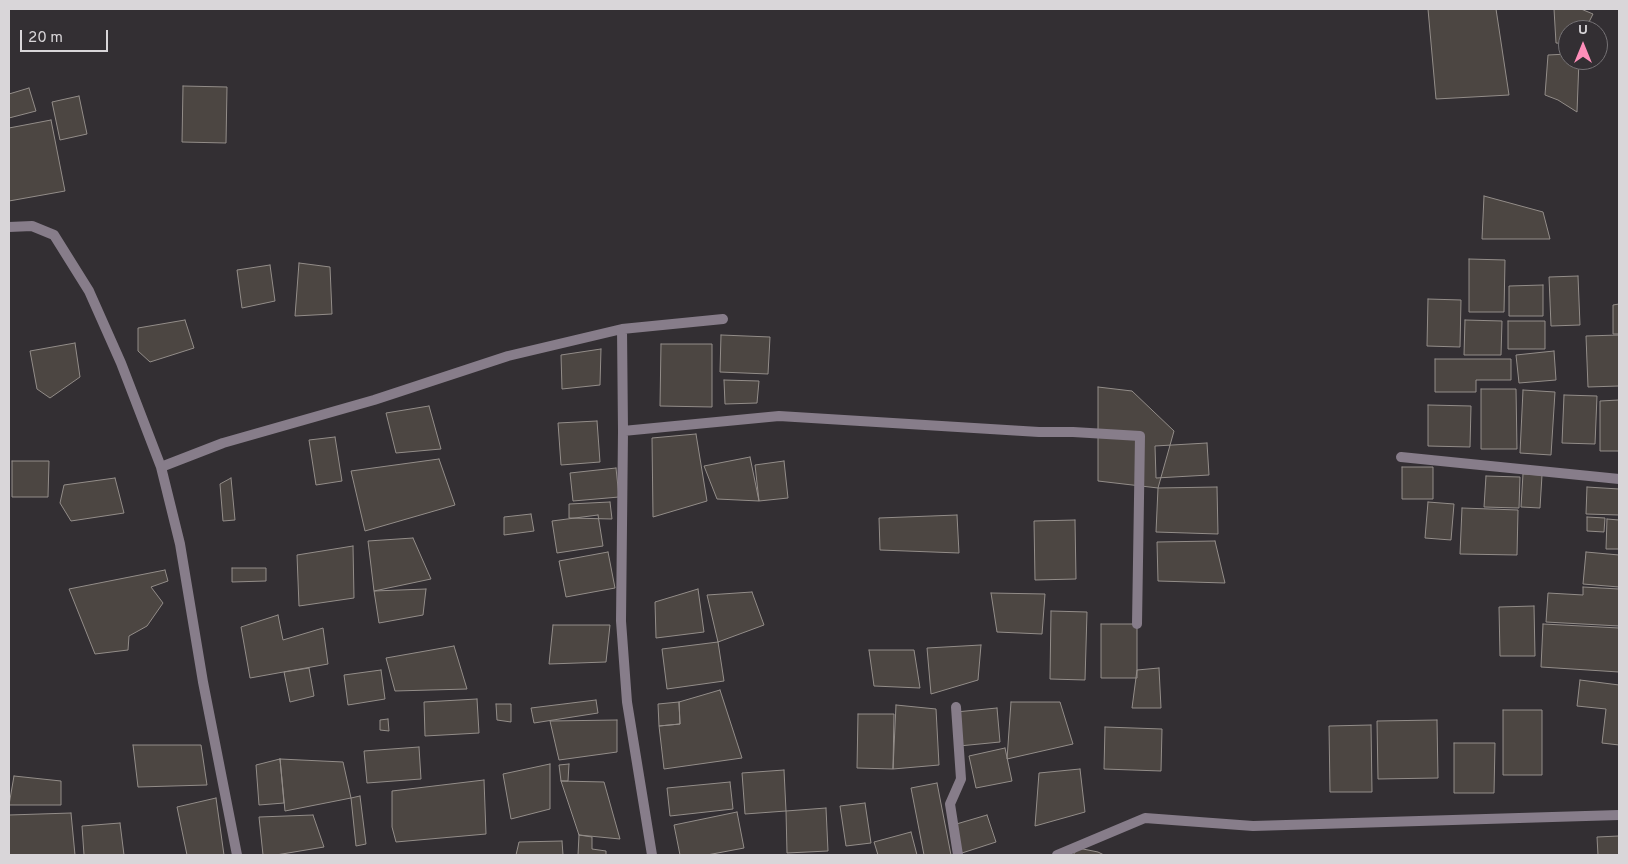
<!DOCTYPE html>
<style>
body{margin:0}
#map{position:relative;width:1628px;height:864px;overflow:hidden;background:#332f33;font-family:Overpass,sans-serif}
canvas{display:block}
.frame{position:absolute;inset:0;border:10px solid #d9d6d9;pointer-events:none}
.north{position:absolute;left:1558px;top:20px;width:50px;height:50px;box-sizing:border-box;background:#332f33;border:1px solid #757275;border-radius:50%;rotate:0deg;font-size:14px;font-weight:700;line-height:20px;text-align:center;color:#d9d6d9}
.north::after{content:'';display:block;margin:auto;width:18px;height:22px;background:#ff8eba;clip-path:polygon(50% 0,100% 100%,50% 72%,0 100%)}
.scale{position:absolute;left:20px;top:30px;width:88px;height:22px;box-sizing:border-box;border:2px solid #d9d6d9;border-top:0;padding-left:6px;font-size:15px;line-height:18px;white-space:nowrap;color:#d9d6d9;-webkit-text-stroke:4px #332f33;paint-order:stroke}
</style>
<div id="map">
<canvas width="1628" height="864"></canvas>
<div class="frame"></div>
<div class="north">U</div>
<div class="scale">20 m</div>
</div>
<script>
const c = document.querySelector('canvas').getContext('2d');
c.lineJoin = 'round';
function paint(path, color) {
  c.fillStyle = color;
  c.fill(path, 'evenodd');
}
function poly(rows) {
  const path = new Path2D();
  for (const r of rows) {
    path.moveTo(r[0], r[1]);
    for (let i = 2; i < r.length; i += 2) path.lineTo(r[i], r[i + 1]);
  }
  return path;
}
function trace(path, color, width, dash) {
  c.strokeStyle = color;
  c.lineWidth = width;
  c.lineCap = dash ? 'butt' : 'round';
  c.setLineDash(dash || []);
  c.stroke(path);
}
const building = poly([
 [1428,9,1496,9,1509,95,1436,99,1428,9],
 [1554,9,1581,9,1593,14,1588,24,1587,30,1568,30,1568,44,1556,43,1554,9],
 [1568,54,1568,60,1579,60,1577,112,1558,100,1545,95,1548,55,1568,54],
 [183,86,227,87,226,143,182,142,183,86],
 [29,88,36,111,9,118,9,94,29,88],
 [79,96,87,134,60,140,52,102,79,96],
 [51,120,65,191,9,201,9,128,51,120],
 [1484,196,1543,212,1550,239,1482,239,1484,196],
 [1469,259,1505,260,1504,312,1469,312,1469,259],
 [299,263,330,267,332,314,295,316,299,263],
 [270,265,275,301,242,308,237,270,270,265],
 [1578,276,1580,325,1551,326,1549,277,1578,276],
 [1543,285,1543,316,1509,316,1509,286,1543,285],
 [1428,299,1461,300,1460,347,1427,346,1428,299],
 [1619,304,1619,334,1613,334,1613,305,1619,304],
 [185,320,194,348,150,362,138,351,138,328,185,320],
 [1465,320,1502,321,1501,355,1464,355,1465,320],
 [1508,321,1545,321,1545,349,1508,349,1508,321],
 [721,335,770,337,768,374,720,372,721,335],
 [1619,335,1619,386,1588,387,1586,336,1619,335],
 [75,343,80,377,50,398,37,389,30,351,75,343],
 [661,344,712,344,712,407,660,406,661,344],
 [601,349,600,385,562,389,561,355,601,349],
 [1554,351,1556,380,1519,383,1516,355,1554,351],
 [1435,359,1511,359,1511,380,1476,380,1476,392,1435,392,1435,359],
 [724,380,759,381,757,403,725,404,724,380],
 [1098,387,1132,391,1174,431,1158,488,1098,481,1098,387],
 [1481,389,1516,389,1517,449,1481,449,1481,389],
 [1523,390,1555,392,1551,455,1520,453,1523,390],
 [1564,395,1597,396,1595,444,1562,443,1564,395],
 [1619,400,1619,451,1600,451,1600,401,1619,400],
 [1428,405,1471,406,1470,447,1428,446,1428,405],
 [429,406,441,449,396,453,386,413,429,406],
 [597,421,600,462,561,465,558,423,597,421],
 [696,434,707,501,653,517,652,438,696,434],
 [335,437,342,481,316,485,309,440,335,437],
 [1207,443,1209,475,1156,478,1155,446,1207,443],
 [750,457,759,501,717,499,704,466,750,457],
 [439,459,455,505,365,531,351,471,439,459],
 [12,461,49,461,48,497,12,497,12,461],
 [784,461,788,498,759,501,755,465,784,461],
 [1402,467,1433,467,1433,499,1402,499,1402,467],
 [616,468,619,497,573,501,570,473,616,468],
 [1523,474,1542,475,1540,508,1521,507,1523,474],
 [1486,476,1520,477,1519,508,1484,507,1486,476],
 [115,478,124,513,71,521,60,503,64,485,115,478],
 [231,478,235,520,223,521,220,484,231,478],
 [1217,487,1218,534,1156,532,1158,488,1217,487],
 [1587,487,1619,489,1619,515,1586,514,1587,487],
 [610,502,612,519,569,518,569,504,610,502],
 [1428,502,1454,504,1451,540,1425,538,1428,502],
 [1462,508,1518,510,1517,555,1460,554,1462,508],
 [531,514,534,531,504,535,504,517,531,514],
 [598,515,603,546,557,553,552,521,598,515],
 [957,515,959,553,880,550,879,518,957,515],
 [1587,517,1605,518,1604,532,1587,531,1587,517],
 [1607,519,1619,520,1619,549,1606,549,1607,519],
 [1075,520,1076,579,1035,580,1034,521,1075,520],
 [413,538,431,579,374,591,368,541,413,538],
 [1215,541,1225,583,1158,581,1157,542,1215,541],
 [353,546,354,598,299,606,297,555,353,546],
 [608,552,615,588,566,597,559,561,608,552],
 [1586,552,1619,555,1619,587,1583,584,1586,552],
 [232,568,266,568,266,581,232,582,232,568],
 [165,570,168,581,151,587,163,603,147,626,129,636,128,650,95,654,69,589,165,570],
 [1583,587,1619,589,1619,626,1546,622,1548,593,1583,595,1583,587],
 [426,589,423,615,379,623,374,591,426,589],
 [698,589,704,632,656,638,655,602,698,589],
 [752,592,764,625,718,642,707,595,752,592],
 [991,593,1045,594,1042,634,997,632,991,593],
 [1534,606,1535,656,1500,656,1499,607,1534,606],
 [1051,611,1087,612,1085,680,1050,679,1051,611],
 [278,615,283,640,323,628,328,664,250,678,241,627,278,615],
 [1101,624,1137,624,1137,678,1101,678,1101,624],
 [1543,624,1619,628,1619,672,1541,667,1543,624],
 [553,625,610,625,606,662,549,664,553,625],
 [718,642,724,681,667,689,662,649,718,642],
 [981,645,978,680,931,694,927,648,981,645],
 [454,646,467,689,395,691,386,658,454,646],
 [869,650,914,650,920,688,874,686,869,650],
 [309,668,314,696,290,702,284,672,309,668],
 [1159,668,1161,708,1132,708,1137,670,1159,668],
 [381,670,385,699,348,705,344,675,381,670],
 [1580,680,1619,685,1619,745,1602,743,1606,709,1577,706,1580,680],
 [720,690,742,758,664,769,659,726,680,724,679,702,720,690],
 [477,699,479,733,425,736,424,702,477,699],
 [596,700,598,713,534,723,531,708,596,700],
 [679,702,680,724,659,726,658,704,679,702],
 [1011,702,1060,702,1073,744,1007,759,1011,702],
 [496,704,511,704,511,722,497,720,496,704],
 [896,705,936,709,939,765,893,769,896,705],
 [997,708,1000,742,959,746,956,712,997,708],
 [1503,710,1542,710,1542,775,1503,775,1503,710],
 [858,714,894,714,893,769,857,768,858,714],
 [388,719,389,731,380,730,380,720,388,719],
 [617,720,617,752,559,760,550,721,617,720],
 [1437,720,1438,778,1378,779,1377,721,1437,720],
 [1371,725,1372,792,1330,792,1329,726,1371,725],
 [1105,727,1162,729,1161,771,1104,769,1105,727],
 [1454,743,1495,743,1494,793,1454,793,1454,743],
 [133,745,201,745,207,785,138,787,133,745],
 [419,747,421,779,367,783,364,751,419,747],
 [1005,748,1012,781,976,788,969,756,1005,748],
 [280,759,343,762,351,798,285,811,280,759],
 [280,759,284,803,259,805,256,765,280,759],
 [550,764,550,809,511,819,503,774,550,764],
 [569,764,568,781,561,781,559,765,569,764],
 [1080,769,1085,812,1035,826,1039,773,1080,769],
 [784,770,786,811,745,814,742,773,784,770],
 [14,776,61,781,61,805,9,805,14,776],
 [484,780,486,834,396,842,392,827,392,791,484,780],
 [561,781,604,782,620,839,579,835,561,781],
 [730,782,733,809,670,816,667,788,730,782],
 [937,783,951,855,924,855,911,788,937,783],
 [360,796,366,844,356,846,351,798,360,796],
 [216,798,224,855,187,855,177,807,216,798],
 [865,803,871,843,846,846,840,806,865,803],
 [826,808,828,851,787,853,786,811,826,808],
 [737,812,744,848,707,855,680,855,674,825,737,812],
 [71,813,75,855,9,855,9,815,71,813],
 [313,815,324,847,276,855,263,855,259,817,313,815],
 [987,815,996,842,962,853,953,825,987,815],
 [120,823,124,855,84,855,82,826,120,823],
 [911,832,917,855,878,855,874,842,911,832],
 [579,835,592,837,592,849,606,851,606,855,578,855,579,835],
 [1619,836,1619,855,1598,855,1597,837,1619,836],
 [562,841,563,855,516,855,519,842,562,841],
 [1078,848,1098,852,1104,855,1073,855,1078,848]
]);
paint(building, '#4c4642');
trace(building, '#938d89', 1);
trace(poly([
 [9,227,32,226,54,235,89,291,121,363,161,467,180,544,203,682,237,855],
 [622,329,623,431,621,621,627,702,652,855],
 [623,431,779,416,1039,432,1073,432,1140,436,1137,624],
 [1401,457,1619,479],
 [161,467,223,443,374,400,508,356,622,329,723,319],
 [956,707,961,779,950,804,958,855],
 [1057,855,1145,818,1253,826,1619,815]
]), '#877d8a', 10);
</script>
